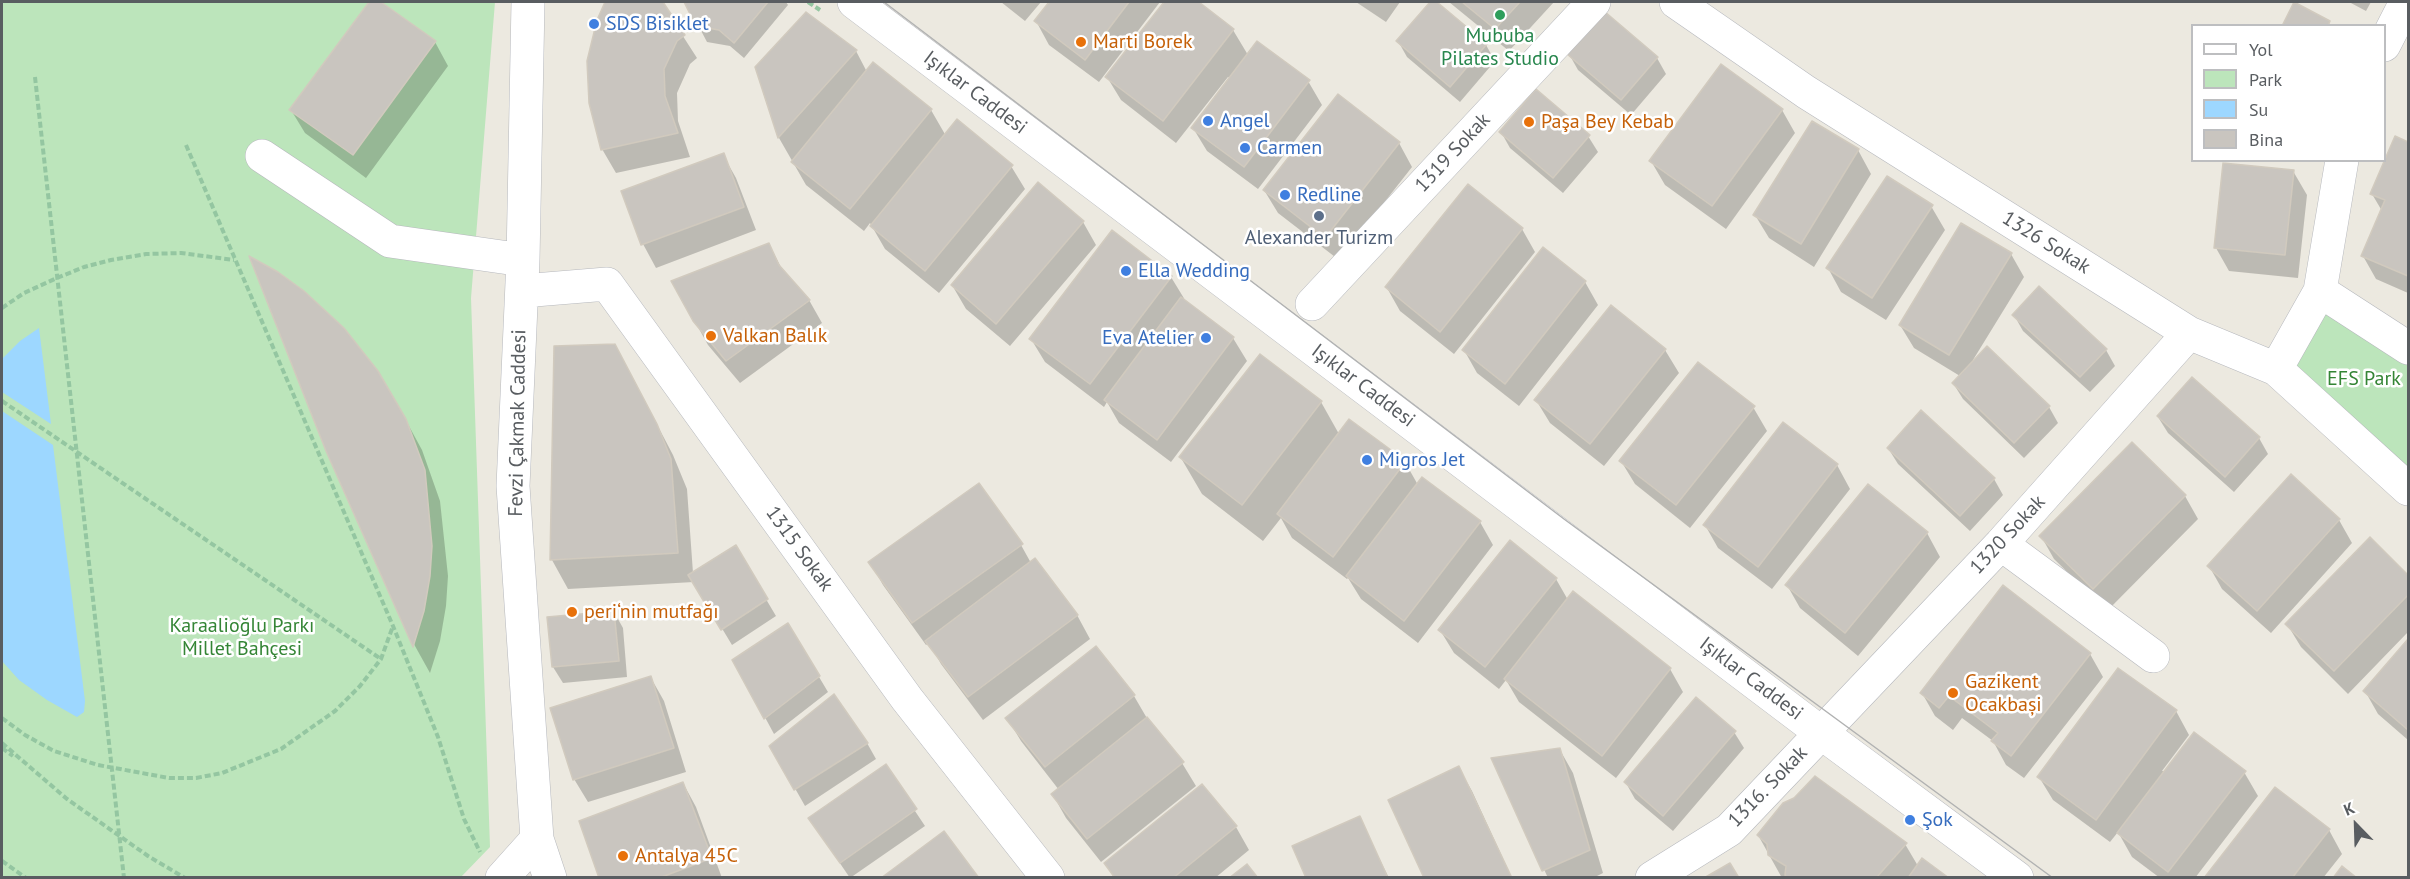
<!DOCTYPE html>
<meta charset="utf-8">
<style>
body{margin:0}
#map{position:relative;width:2410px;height:879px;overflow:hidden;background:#ece9e0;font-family:"PT Sans",sans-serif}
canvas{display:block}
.frame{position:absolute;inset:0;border:3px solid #595d61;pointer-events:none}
.legend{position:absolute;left:2191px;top:24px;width:195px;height:138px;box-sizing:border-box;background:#fff;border:2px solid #bdbec0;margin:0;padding:8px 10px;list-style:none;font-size:18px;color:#595d61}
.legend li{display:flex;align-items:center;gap:12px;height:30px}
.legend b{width:30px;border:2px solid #bdbec0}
.north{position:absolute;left:2326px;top:795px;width:60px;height:60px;-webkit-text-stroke:4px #fff;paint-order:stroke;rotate:337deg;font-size:16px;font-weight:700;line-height:24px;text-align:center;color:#595d61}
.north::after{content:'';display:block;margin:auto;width:21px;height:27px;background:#595d61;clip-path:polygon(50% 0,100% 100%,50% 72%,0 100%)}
</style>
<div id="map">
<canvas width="2410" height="879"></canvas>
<div class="frame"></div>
<ul class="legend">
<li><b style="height:8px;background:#fff"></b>Yol</li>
<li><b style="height:16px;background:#bce5bb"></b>Park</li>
<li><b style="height:16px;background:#9dd7ff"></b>Su</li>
<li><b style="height:16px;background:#c9c5bf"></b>Bina</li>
</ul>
<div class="north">K</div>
</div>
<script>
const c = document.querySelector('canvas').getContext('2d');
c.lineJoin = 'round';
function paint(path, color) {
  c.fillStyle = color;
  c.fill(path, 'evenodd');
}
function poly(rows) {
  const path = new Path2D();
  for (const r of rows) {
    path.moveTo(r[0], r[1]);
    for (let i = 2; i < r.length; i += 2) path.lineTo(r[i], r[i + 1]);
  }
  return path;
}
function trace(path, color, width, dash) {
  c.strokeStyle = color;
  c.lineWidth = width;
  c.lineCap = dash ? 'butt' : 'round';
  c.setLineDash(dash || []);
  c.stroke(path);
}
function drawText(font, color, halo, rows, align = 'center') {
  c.font = font + ' "PT Sans",sans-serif';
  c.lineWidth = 5;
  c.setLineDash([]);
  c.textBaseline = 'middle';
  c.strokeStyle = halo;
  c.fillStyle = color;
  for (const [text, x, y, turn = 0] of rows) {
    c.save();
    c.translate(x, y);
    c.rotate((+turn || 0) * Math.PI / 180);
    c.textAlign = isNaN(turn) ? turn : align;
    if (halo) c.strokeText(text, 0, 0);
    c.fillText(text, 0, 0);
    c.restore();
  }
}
paint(poly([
 [2,2,495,2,471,298,490,847,461,877,2,878],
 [2323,305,2408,353,2408,486,2280,361]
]), '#bce5bb');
paint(poly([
 [39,328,51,424,2,392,2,359,20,341],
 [2,411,53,445,85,701,84,712,77,717,47,700,19,680,2,661]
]), '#9dd7ff');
paint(poly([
 [371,2,378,2,435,42,448,66,366,178,305,133,291,110],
 [607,2,661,2,697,58,690,64,677,93,678,121,690,157,616,173,602,149,598,20],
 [686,2,786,2,788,5,744,58,730,46,707,42],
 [1001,2,1041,2,1025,21],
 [1051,2,1160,2,1099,82,1049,45,1036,21],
 [1166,2,1197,2,1233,30,1248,55,1308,81,1322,105,1258,189,1207,151,1193,128,1231,78,1228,77,1176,143,1121,100,1107,77],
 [1356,2,1400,2,1386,22],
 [1432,2,1486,45,1495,61,1460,102,1407,57,1398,41],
 [1449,2,1554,2,1509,51],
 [2349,2,2371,2,2366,11],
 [856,51,867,72,931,110,946,136,1011,166,1025,189,939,293,885,249,870,223,864,231,806,185,779,138,756,67],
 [1569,54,1657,58,1666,74,1631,115,1578,70],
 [1338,96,1399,143,1412,167,1339,260,1278,213,1264,190],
 [1782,110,1795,133,1726,229,1665,185,1651,161],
 [1501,132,1588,136,1598,152,1563,193,1510,148],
 [2396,138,2408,144,2408,293,2376,279,2363,256,2382,211,2372,194],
 [1858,150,1871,174,1814,267,1769,238,1755,215],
 [723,155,736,178,756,230,656,268,643,244,623,192],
 [2293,171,2307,195,2298,278,2229,271,2216,248],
 [1931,206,1945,230,1886,320,1841,292,1828,268],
 [1083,222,1096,245,1010,346,966,309,952,285],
 [1522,229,1535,252,1454,354,1400,311,1387,288],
 [769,244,784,273,809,300,822,323,740,383,708,345,694,320],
 [2011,254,2024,277,1973,360,2049,407,2058,423,2024,458,1963,399,1953,383,1960,376,1914,348,1900,325],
 [1171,277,1185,300,1233,338,1247,361,1171,462,1119,423,1107,402,1104,407,1045,362,1031,339],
 [1585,282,1598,305,1519,406,1477,373,1464,350],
 [1611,307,1665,350,1679,373,1604,466,1550,423,1536,400],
 [2014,315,2106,350,2115,366,2090,392,2023,331],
 [1260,356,1321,402,1339,434,1405,462,1418,485,1480,522,1493,545,1418,643,1361,599,1348,578,1347,579,1292,538,1281,518,1263,541,1202,494,1181,458],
 [631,375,673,455,687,489,693,573,735,547,776,616,732,645,694,582,568,589,552,560],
 [392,395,422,450,440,501,448,576,446,606,440,641,430,673,415,646,327,450],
 [1753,407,1767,431,1690,528,1635,484,1621,461],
 [1921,413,1994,479,2003,495,1970,531,1898,464,1888,448],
 [2158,417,2259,438,2268,454,2234,492,2168,433],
 [1837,465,1850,489,1772,589,1718,548,1705,525],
 [2185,496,2198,519,2107,611,2054,559,2041,536],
 [2339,520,2352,543,2271,633,2222,589,2209,566],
 [1927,533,1940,557,1858,656,1800,608,1787,585],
 [2370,539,2408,577,2408,632,2348,694,2301,647,2287,624],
 [1021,545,1031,563,1077,615,1090,639,983,720,941,664,929,643,926,645,883,585,870,562],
 [1556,579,1568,600,1670,669,1683,692,1616,778,1519,702,1506,680,1499,689,1454,653,1440,630],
 [614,612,623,628,627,677,563,683,553,667],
 [788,625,828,692,774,734,734,660],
 [2408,641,2408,740,2378,714,2365,691],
 [1096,649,1134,696,1148,720,1182,763,1196,786,1101,862,1066,818,1053,795,1059,790,1021,741,1007,718],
 [2090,654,2103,677,2024,778,2006,765,1993,741,1962,718,1953,730,1935,716,1922,693],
 [651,678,664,701,686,772,588,802,574,779],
 [2176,711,2189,735,2162,771,2244,772,2258,796,2195,878,2160,878,2132,857,2118,832,2110,842,2053,800,2039,777],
 [1734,732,1744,748,1673,831,1635,799,1626,783],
 [867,743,876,759,805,806,771,746],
 [1560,750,1573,773,1603,873,1593,878,1548,878,1493,759],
 [885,766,925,826,850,878,820,834],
 [1459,768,1472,791,1512,878,1425,878],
 [683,783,696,807,722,878,601,878],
 [1202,786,1236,827,1249,850,1215,878,1114,878,1106,864],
 [1359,818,1389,878,1307,878],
 [2329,830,2342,854,2323,878,2206,878],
 [1758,835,1905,844,1918,866,1946,878,1782,878]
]), '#0003');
const building = poly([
 [369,2,381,2,436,41,353,155,289,110,369,2],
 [605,2,663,2,685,35,677,41,664,69,665,96,678,133,601,150,589,103,587,61,597,20,605,2],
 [684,2,768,2,734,43,719,30,696,26,684,2],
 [1049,2,1129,2,1085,60,1034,21,1049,2],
 [1164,2,1199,2,1234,29,1163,121,1105,77,1164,2],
 [1430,2,1437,2,1487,44,1450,87,1396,41,1430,2],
 [1462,2,1520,2,1495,29,1462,2],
 [2294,2,2330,21,2328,26,2282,26,2294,2],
 [1604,11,1658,57,1621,100,1567,54,1604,11],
 [806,12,857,50,778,138,755,67,806,12],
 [1257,41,1310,80,1244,167,1191,128,1257,41],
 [873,62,932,109,850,209,791,162,873,62],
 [1721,64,1783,109,1712,206,1649,161,1721,64],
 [1536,89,1590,135,1553,178,1499,132,1536,89],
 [1338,94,1400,142,1325,238,1263,190,1338,94],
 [957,119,1013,165,925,271,870,226,957,119],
 [1812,121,1859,149,1801,244,1753,215,1812,121],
 [2395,136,2408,142,2408,276,2361,256,2385,200,2370,194,2395,136],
 [724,153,744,207,641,245,621,191,724,153],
 [2223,163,2294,170,2285,255,2214,248,2223,163],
 [1887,176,1933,205,1872,298,1826,268,1887,176],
 [1038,182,1084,221,996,324,951,285,1038,182],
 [1468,184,1523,228,1440,332,1385,287,1468,184],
 [1961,223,2012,253,1949,355,1899,325,1961,223],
 [1112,230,1172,276,1090,384,1029,339,1112,230],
 [769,243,779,265,810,300,726,361,693,321,671,281,769,243],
 [1543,247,1586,281,1505,384,1462,350,1543,247],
 [249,256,278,272,304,291,344,328,378,371,406,419,425,470,432,546,430,576,424,611,413,647,326,451,249,256],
 [2039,286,2107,349,2080,377,2012,315,2039,286],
 [1181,297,1234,337,1157,440,1104,400,1181,297],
 [1611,305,1666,349,1590,444,1534,400,1611,305],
 [615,344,657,424,671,459,678,553,550,560,554,346,615,344],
 [1987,346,2050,406,2014,443,1952,383,1987,346],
 [1260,354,1322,401,1242,505,1179,457,1260,354],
 [1698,362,1755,406,1676,505,1619,461,1698,362],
 [2192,377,2260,437,2225,477,2157,416,2192,377],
 [1921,410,1995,478,1960,516,1887,448,1921,410],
 [1349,419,1406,461,1333,557,1277,514,1349,419],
 [1783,422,1838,464,1758,567,1703,525,1783,422],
 [2132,442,2186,495,2093,589,2039,536,2132,442],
 [2291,474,2340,519,2257,611,2207,566,2291,474],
 [1422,477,1481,521,1404,621,1346,576,1422,477],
 [979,483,1023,544,912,623,868,562,979,483],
 [1868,484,1928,532,1845,633,1785,585,1868,484],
 [2370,537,2408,575,2408,595,2334,671,2285,624,2370,537],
 [1510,540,1557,578,1485,667,1438,630,1510,540],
 [736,545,768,599,721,630,688,575,736,545],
 [1035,558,1078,615,968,697,925,641,1035,558],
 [2003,585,2091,653,2011,756,1991,741,1998,733,1949,696,1939,708,1920,693,2003,585],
 [1573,591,1671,668,1602,756,1504,679,1573,591],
 [614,611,619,661,552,667,547,617,614,611],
 [788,623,820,676,764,719,732,660,788,623],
 [2408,639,2408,730,2363,691,2408,639],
 [1096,646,1135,695,1045,767,1005,718,1096,646],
 [2118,668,2177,710,2096,820,2037,777,2118,668],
 [651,676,674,748,573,780,550,708,651,676],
 [834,694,868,743,794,790,769,746,834,694],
 [1696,697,1736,731,1663,816,1624,782,1696,697],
 [1147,717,1184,762,1087,839,1051,794,1147,717],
 [2194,732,2246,771,2168,872,2117,833,2194,732],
 [1560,748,1590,850,1542,871,1491,758,1560,748],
 [886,764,917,809,840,863,808,818,886,764],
 [1459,766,1512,878,1424,878,1388,800,1459,766],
 [1815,776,1907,843,1876,878,1787,878,1785,875,1786,866,1768,855,1767,844,1757,835,1783,803,1794,798,1815,776],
 [683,782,712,858,659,878,599,878,579,821,683,782],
 [1202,784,1237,826,1173,878,1115,878,1104,863,1202,784],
 [2275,787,2330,829,2292,878,2204,878,2275,787],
 [1360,816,1388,878,1306,878,1292,846,1360,816],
 [944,831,979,878,881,878,944,831],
 [1922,858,1949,878,1908,878,1922,858],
 [1730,863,1739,878,1704,878,1730,863],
 [1247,864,1258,878,1229,878,1247,864],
 [2342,866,2357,878,2333,878,2342,866]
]);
paint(building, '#c9c5bf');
trace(building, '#d1cabe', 1.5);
const minor = poly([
 [528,2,523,260,513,486,537,839,550,878],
 [854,2,1820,732,2017,878],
 [1676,2,1806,92,2189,333,2276,369,2408,489],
 [2384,45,2406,2],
 [262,156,390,241,523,260],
 [522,291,607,284,907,699,1048,878],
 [2320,291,2408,348],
 [1312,304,1594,2],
 [2276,369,2320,291,2342,160],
 [2001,544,2153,656],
 [502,878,537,839],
 [1652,878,1729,830,2001,544,2189,333]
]);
trace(minor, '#b6b8bd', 34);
trace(poly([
 [808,2,820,10],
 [35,77,124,878],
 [186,145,393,626,438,737,464,819,480,852],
 [2,308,24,293,57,278,84,267,111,260,146,254,181,253,234,260],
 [2,401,381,659],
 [2,718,25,735,54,751,98,765,169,778,196,778,222,773,281,749,335,711,360,686,381,659,393,626],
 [2,743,67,799,148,856,185,878],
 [2,748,13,756],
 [2,861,26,878]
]), '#94c6a1', 4, [6, 3]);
trace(minor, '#fff', 33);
trace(poly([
 [884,2,1564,519,2053,878]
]), '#b1b2b2', 1.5);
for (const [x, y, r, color] of [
 [1500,15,6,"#2e9e5b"],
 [594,24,6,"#3f7fe0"],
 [1081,42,6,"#e8710a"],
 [1208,121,6,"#3f7fe0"],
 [1529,122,6,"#e8710a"],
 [1245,148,6,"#3f7fe0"],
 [1285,195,6,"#3f7fe0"],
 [1319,216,6,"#5c6f8a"],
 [1126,271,6,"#3f7fe0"],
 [711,336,6,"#e8710a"],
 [1206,338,6,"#3f7fe0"],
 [1367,460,6,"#3f7fe0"],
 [572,612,6,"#e8710a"],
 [1953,693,6,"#e8710a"],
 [1910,820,6,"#3f7fe0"],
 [623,856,6,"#e8710a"]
]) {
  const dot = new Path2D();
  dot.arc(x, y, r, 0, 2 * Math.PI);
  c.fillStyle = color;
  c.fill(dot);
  trace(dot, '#fff', 2);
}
drawText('20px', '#366cbe', '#fff', [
 ["SDS Bisiklet",606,24],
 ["Angel",1220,121],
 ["Carmen",1257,148],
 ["Redline",1297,195],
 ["Ella Wedding",1138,271],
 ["Eva Atelier",1194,338,"right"],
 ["Migros Jet",1379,460],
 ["Şok",1922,820]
], 'left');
drawText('20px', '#27864d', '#fff', [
 ["Mububa",1500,36],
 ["Pilates Studio",1500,59]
]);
drawText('20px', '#c56008', '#fff', [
 ["Marti Borek",1093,42],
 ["Paşa Bey Kebab",1541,122],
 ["Valkan Balık",723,336],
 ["peri‘nin mutfağı",584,612],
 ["Gazikent",1965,682],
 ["Ocakbași",1965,705],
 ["Antalya 45C",635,856]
], 'left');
drawText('20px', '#595d61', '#fff', [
 ["Işıklar Caddesi",975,93,37],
 ["1319 Sokak",1453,153,-47],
 ["1326 Sokak",2046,243,32],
 ["Işıklar Caddesi",1363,386,37],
 ["Fevzi Çakmak Caddesi",518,423,-89],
 ["1320 Sokak",2008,535,-47],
 ["1315 Sokak",799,549,54],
 ["Işıklar Caddesi",1751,679,37],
 ["1316. Sokak",1768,787,-46]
]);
drawText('20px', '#4e5e75', '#fff', [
 ["Alexander Turizm",1319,238]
]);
drawText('20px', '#348535', '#fff', [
 ["EFS Park",2364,379],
 ["Karaalioğlu Parkı",242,626],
 ["Millet Bahçesi",242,649]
]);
</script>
